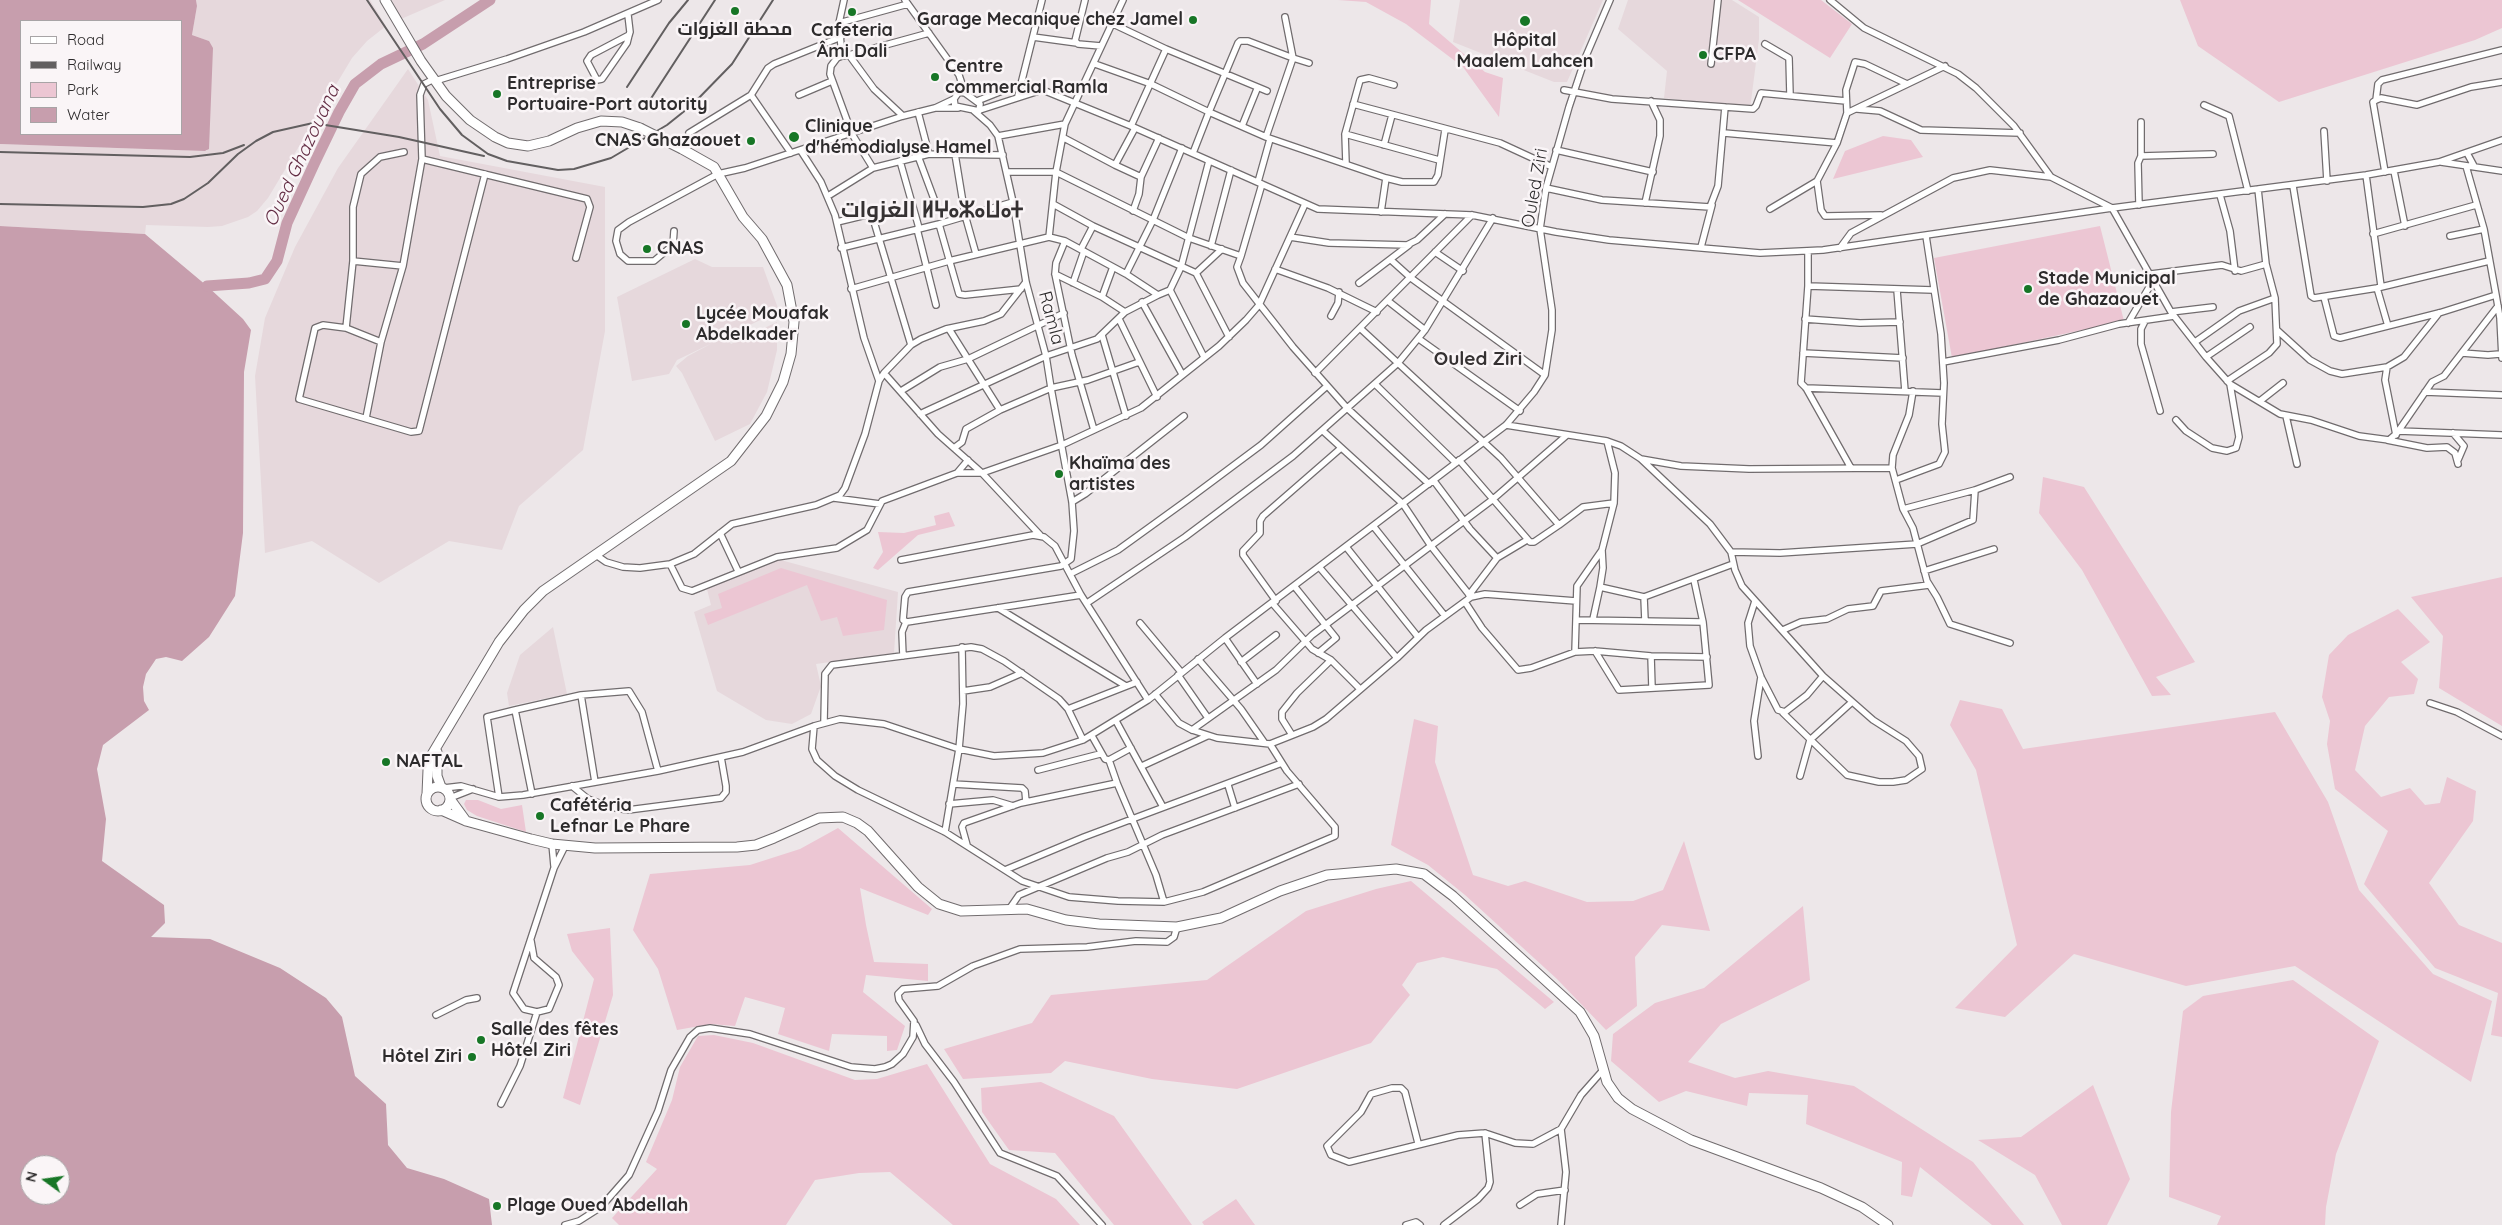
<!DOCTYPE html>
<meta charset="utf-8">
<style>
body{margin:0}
#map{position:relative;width:2502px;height:1225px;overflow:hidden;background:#ede7e9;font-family:Quicksand,sans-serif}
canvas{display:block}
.legend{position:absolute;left:20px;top:20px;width:162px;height:115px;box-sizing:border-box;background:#faf5f7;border:1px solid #a8a4a6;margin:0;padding:6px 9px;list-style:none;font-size:15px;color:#2d2b2c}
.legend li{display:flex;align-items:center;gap:10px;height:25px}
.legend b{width:25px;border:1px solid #a8a4a6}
.north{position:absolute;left:20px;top:1155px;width:50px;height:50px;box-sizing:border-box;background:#faf5f7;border:1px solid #a8a4a6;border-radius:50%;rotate:284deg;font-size:14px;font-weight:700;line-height:20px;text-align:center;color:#2d2b2c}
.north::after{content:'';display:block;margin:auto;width:18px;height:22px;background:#177626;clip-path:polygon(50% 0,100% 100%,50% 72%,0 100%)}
</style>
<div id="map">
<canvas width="2502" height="1225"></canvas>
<ul class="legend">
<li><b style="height:6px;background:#fff"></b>Road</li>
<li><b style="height:6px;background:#625f60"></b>Railway</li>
<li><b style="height:14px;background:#ecc6d3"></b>Park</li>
<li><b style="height:14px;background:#c79ead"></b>Water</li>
</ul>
<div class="north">N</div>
</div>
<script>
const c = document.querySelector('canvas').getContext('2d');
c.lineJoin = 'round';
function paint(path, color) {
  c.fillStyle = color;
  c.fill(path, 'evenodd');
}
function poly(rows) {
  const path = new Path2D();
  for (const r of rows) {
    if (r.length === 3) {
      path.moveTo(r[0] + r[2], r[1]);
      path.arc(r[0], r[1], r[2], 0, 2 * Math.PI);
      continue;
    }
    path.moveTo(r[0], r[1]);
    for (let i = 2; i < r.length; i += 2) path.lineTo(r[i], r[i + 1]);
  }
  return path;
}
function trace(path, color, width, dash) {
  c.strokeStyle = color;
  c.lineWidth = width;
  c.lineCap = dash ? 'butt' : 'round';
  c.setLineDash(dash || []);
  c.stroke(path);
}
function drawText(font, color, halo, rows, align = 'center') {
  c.font = font + ' Quicksand,Cairo,"Noto Sans Tifinagh",sans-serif';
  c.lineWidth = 5;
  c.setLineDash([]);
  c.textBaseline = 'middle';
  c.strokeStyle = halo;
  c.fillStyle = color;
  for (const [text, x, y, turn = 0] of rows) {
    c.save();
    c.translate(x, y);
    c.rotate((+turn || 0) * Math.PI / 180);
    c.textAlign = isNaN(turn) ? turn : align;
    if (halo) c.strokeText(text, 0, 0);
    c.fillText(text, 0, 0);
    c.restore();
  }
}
paint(poly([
 [196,0,370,0,386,26,367,41,352,58,268,198,257,211,248,217,222,226,208,227,146,225,145,234,0,226,0,144,207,151,209,41,192,35,197,6],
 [392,0,445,0,401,19],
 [1460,0,1603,0,1567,82,1554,82,1453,42],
 [1628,0,1732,0,1759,17,1759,39,1750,109,1664,98,1667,71,1618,29],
 [408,69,428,100,440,156,605,187,605,331,583,450,519,506,502,550,449,541,379,583,312,541,265,553,255,376,265,318,295,247,338,168],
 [695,259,712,267,763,267,779,311,677,360,669,374,632,381,617,297],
 [777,322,777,350,767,392,750,424,715,441,682,373,676,366,688,356,720,339,728,340,731,344],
 [777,559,898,592,894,653,816,664,821,686,811,714,792,724,766,720,717,691,694,612,711,605,707,589],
 [553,627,567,694,509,706,507,693,520,655]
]), '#e6d8dc');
paint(poly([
 [1338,0,1431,0,1429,24,1485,72,1503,78,1499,117,1463,67,1406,24,1366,2],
 [1738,0,1821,0,1852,24,1830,58],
 [2180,0,2502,0,2502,28,2475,40,2279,102,2198,46],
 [1883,136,1911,140,1923,157,1833,179,1845,151],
 [2100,226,2124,321,1952,358,1934,258],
 [2043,477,2084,487,2195,662,2156,677,2171,695,2152,696,2082,570,2039,513],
 [949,512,955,526,918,535,878,570,873,568,883,552,878,532,904,533,936,525,934,516],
 [781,568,887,600,884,630,843,636,837,617,821,621,807,585,708,625,704,614,722,608,718,594],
 [2502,577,2502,726,2439,688,2443,636,2411,597],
 [2398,609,2430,642,2401,662,2418,679,2414,694,2389,697,2365,726,2355,770,2381,797,2410,788,2425,805,2440,803,2447,777,2476,791,2473,821,2429,883,2459,925,2502,943,2502,1037,2491,1035,2498,993,2435,968,2364,884,2388,831,2335,789,2327,744,2330,721,2322,697,2329,655,2348,635],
 [1960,700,2002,709,2023,749,2275,712,2328,802,2359,890,2433,974,2492,1001,2471,1082,2295,966,2186,986,2074,954,2005,1017,1955,1008,2017,945,1976,770,1950,725],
 [1414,719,1438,726,1435,762,1473,875,1508,886,1525,881,1587,902,1633,901,1663,890,1684,841,1710,931,1662,925,1635,957,1637,1006,1606,1030,1557,979,1465,895,1428,865,1391,845],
 [466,800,478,800,501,809,522,805,526,832,477,816,467,810,464,804],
 [838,828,932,909,928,915,860,888,866,925,874,962,928,964,928,981,866,975,863,992,905,1026,897,1050,887,1051,887,1036,832,1034,829,1051,778,1034,785,1008,745,997,735,1026,711,1024,677,1030,658,969,633,930,650,874,750,865,800,849],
 [1411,881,1554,1002,1545,1009,1497,969,1443,957,1417,963,1402,985,1410,995,1371,1043,1237,1089,1152,1079,1065,1061,1051,1073,963,1079,944,1049,1032,1023,1051,995,1207,980,1306,911,1376,889],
 [1803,906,1810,980,1721,1024,1688,1062,1735,1078,1768,1071,1854,1086,1973,1162,2024,1225,1992,1225,1920,1167,1912,1197,1901,1195,1902,1162,1806,1124,1808,1095,1749,1093,1747,1106,1686,1091,1659,1102,1611,1061,1613,1034,1655,1003,1704,988],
 [610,928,613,995,580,1105,563,1098,594,979,572,951,567,934],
 [2293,980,2379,1041,2336,1154,2326,1207,2325,1225,2217,1225,2221,1216,2169,1197,2171,1112,2183,1011,2203,996],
 [714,1035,753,1043,855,1080,877,1079,927,1064,990,1164,1056,1199,1080,1225,953,1225,890,1172,859,1173,815,1180,786,1225,619,1225,612,1218,657,1169,646,1162,672,1100,680,1067,698,1036],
 [1041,1082,1114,1116,1192,1225,1114,1225,1055,1153,1009,1150,982,1112,981,1088],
 [2093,1085,2130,1179,2107,1225,2062,1225,2035,1175,1978,1140,2021,1137],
 [1236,1199,1255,1225,1204,1225,1202,1222]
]), '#ecc6d3');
paint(poly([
 [0,0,196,0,197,6,192,35,209,41,213,48,209,149,205,151,0,144],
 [21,21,181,21,181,134,21,134],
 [0,226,145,234,207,286,243,319,251,330,244,372,243,533,235,596,209,637,182,661,166,657,156,659,146,674,143,687,144,701,149,710,103,745,97,769,106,819,102,861,164,905,165,923,151,937,210,939,280,968,326,998,342,1017,355,1076,386,1104,388,1145,407,1168,444,1179,489,1199,492,1225,0,1225],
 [30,1165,60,1165,60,1195,30,1195]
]), '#c79ead');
trace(poly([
 [207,286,249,283,265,279,277,261,287,223,315,162,339,112,355,84,381,64,423,44,490,0]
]), '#c79ead', 11);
const minor = poly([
 [905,0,959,75,965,93],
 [1085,0,1075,41,1078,44,1101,46],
 [1830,0,1864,28,1958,74,1976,88,2014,126,2051,177,2112,208,2171,312,2206,357,2230,384,2280,414,2311,420,2359,436,2389,440,2397,433,2432,382,2444,376,2498,306],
 [628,15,630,32,629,35,627,43,602,79,597,80,587,61,591,55,629,35],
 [1285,17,1293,58,1309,63],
 [839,23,908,4],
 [1111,23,1166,49],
 [1033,37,1077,43],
 [1765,44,1789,58,1790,95],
 [849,55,929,33],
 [842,56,849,55,874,89,903,116],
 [1095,64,1151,84,1209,112,1266,137,1293,58,1248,41,1240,41,1238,43,1209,112,1193,153],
 [1711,64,1718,0],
 [434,79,424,84,420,95,422,159,403,266,381,342,346,328,323,325,315,328,299,399,411,432,419,431,485,174],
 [435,81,507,59,584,32,658,0],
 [1564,90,1612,99,1753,109,1756,106,1761,93,1846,101],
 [959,92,965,93,980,104,979,111,955,106,954,99,959,92],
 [751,95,791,153],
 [799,95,832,81],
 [1018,96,1042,0],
 [2376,100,2378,84,2382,80,2502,50],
 [977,101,1012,87,1021,85,1033,86,1131,126,1318,209,1472,215,1556,232,1609,240,1760,253,1823,250,2112,208,2366,175,2439,162,2502,140],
 [1353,104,1500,143,1552,167],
 [2204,105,2229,116,2248,191],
 [937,108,958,108],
 [1857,109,1880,111,1921,130,2020,133],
 [980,110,1042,90],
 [974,111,990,125,998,136,1013,202,1026,282,1046,356,1051,388,1088,380,1139,362],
 [918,112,929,154,1003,155],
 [1847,113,1846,90,1855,62,1865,64,1907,84],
 [2141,122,2141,156],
 [1065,124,1056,172,1049,237,1065,241,1126,274,1158,295,1170,290,1204,357],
 [1131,126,1166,49,1267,91],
 [1242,126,1257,89],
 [2324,131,2327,181],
 [689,133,751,95,768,68,774,64,841,37],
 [1724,133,1837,143],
 [1345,134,1439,160],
 [998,136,1065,124,1123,0],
 [1266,137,1386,178,1381,212],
 [1064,138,1115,165,1135,128],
 [1384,145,1392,115],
 [1556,150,1653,172],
 [801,151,821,182,835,215,864,338,879,381],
 [2467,153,2474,166],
 [955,154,965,215,976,254],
 [918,156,934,199],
 [422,159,587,199,590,207,576,258],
 [900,161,919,228],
 [2441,162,2502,171],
 [1346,163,1345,134,1360,80,1369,78,1394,85],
 [1115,165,1141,177,1159,138],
 [873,168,929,154],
 [2394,171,2405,226],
 [1007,172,1056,172,1189,238,1241,256,1237,267,1243,283,1293,347,1347,408,1429,484],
 [2385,172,2373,102,2376,100,2381,98,2417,105,2471,87,2502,82],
 [2366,175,2381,286],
 [1386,178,1402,182,1434,182,1438,175,1445,130],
 [1817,181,1821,210,1825,216,1881,215],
 [1258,182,1270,139],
 [2293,186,2311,296,2314,298,2377,288,2489,261],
 [1546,188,1602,200,1710,207,1718,186,1725,107],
 [2220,195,2230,231,2235,271],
 [828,196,873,168,852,134,830,74,831,66,837,58,842,56,839,23,844,0],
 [1645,203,1660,136,1660,120,1651,101],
 [1053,204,1093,226,1196,273,1229,337],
 [2139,205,2138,163,2141,156,2213,154],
 [1770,209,1817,181,1837,143,1847,113,1945,66],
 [1133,211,1139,194,1141,177],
 [837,222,866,215,872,215,911,345],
 [939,224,959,294,965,295,1021,289],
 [917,229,936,305],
 [674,231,673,245,654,261,628,261,620,254,616,241,618,230,629,222,718,174,745,168,903,116,935,108,954,99],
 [2373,234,2476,205],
 [2450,236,2484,229],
 [1290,237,1329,243,1407,245,1417,240,1445,214],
 [1065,241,1056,263,1055,274,1072,355,1094,430],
 [1211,246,1231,170],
 [1701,247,1712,205],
 [841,248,939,224,1013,202],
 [1840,248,1851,233,1953,178,1990,170,2051,177],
 [1081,249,1093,226],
 [1435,252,1463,271],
 [1808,252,1808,286,1801,383,1806,388,1851,468],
 [1241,256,1262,184],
 [1391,260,1411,278,1545,375],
 [353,261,353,207,361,174,380,157,404,152],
 [1275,269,1328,288,1377,312],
 [1196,273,1222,249],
 [1055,274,1102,297,1125,312],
 [1126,274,1153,220,1182,148],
 [2151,274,2222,265,2241,271,2266,264],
 [1073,283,1084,251],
 [1359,283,1409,245],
 [1808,286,1933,290],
 [2377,288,2388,326],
 [851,289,949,261,1049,237],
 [1170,290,1181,267,1209,161],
 [1897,290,1905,391],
 [2496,295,2500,318,2502,358],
 [1102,297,1113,267],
 [2324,297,2334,336,2340,338,2439,313,2496,295,2484,229,2466,166],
 [1388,301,1425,330],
 [1142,302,1182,374],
 [2171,312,2213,307],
 [1331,316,1338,303,1339,292],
 [1119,319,1157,397],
 [1805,319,1860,323,1900,322],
 [2145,321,2141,329,2141,344,2160,411],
 [2128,323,2154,279],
 [346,328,353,261,403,266],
 [949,329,1000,410,966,429,962,442,954,448],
 [1361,329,1501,458,1559,525,1534,542,1530,542,1459,460],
 [2277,330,2310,360,2330,371,2342,374,2387,367],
 [1102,335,1126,416],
 [1419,339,1520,411],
 [2195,342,2239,311,2275,298],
 [1803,353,1903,358],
 [2462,353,2488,355,2500,354],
 [2206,357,2250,327],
 [1943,362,2059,340,2119,324,2174,316],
 [884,373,938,434,982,473,1062,445,1141,408,1219,346,1246,320,1259,305,1305,204],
 [1315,373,1472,215],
 [2227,381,2269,353,2277,344,2275,298,2266,264,2258,189],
 [1375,384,1456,463],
 [1806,388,1943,393],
 [901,391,940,367,968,359,1064,313],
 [1913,391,1909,415,1893,455,1892,468,1903,509,1913,528,1927,581,1937,597,1950,624,2010,643],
 [2425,392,2502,395],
 [2260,401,2283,383],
 [1000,410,1051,388,1072,502,1074,531,1071,559,1061,566,908,592,905,597,903,620,907,622,1081,595],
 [920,414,1046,356,1097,339,1125,312,1158,295],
 [2286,416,2297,464],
 [366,418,381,342],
 [2176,420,2186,431,2212,448,2227,451,2236,448,2239,437,2230,384],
 [1506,425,1607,441,1621,446,1641,459,1710,524,1731,552,1735,570,1742,586,1823,676,1873,720,1906,741,1919,756,1922,769,1906,780,1893,782,1879,782,1847,775,1783,713],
 [1323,431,1403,504,1431,546,1471,597],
 [2399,431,2502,435],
 [2453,433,2464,446,2458,460],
 [2396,435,2385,380,2387,367,2404,357,2439,313],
 [2387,440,2427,448,2447,447,2455,453,2458,464],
 [1641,459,1681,466,1749,469,1892,468],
 [957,473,968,460],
 [1896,480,1939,464,1945,452,1942,424,1944,383,1941,334,1926,236],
 [1434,481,1470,529,1497,558],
 [834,498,880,504],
 [1072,502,1085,494,1184,416],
 [1903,509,1975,490,2010,477],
 [1559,525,1583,507,1614,503],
 [1374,527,1445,616],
 [720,533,738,571],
 [1347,548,1418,637],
 [1602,550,1603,568,1600,587,1644,597,1733,564],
 [1731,552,1780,553,1917,544,1973,520,1975,490],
 [596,555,606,562,623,567,640,568,670,564,694,554,732,524,816,505,840,495,845,488,865,434,879,381,884,373,911,345,921,339,946,329,984,321,1001,314,1026,282],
 [901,560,1033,535,1044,537,1055,546,1081,595,1148,700],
 [670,564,682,588,692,591,777,557,837,548,867,530,882,501,957,473,982,473,1040,535],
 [1320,568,1397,658],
 [1924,571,1994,549],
 [1070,574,1118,550,1190,498,1261,445,1327,386],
 [1295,587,1336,638,1318,653],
 [1469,595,1497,558,1527,540],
 [1644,597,1645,621],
 [1276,601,1243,555,1243,551,1260,533,1260,521,1263,516,1341,448],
 [1755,601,1748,623,1750,646,1761,677,1778,710,1785,712,1807,695,1823,676],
 [1465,602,1482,628,1518,670,1531,668,1575,652,1577,586,1602,550,1614,503,1615,473,1607,441],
 [1087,603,1185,537,1293,456,1398,363,1425,330,1493,218],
 [1273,604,1312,649,1331,660,1359,688],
 [998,608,1126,686],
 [1593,619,1600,587],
 [1577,620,1703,622],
 [1140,623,1181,672],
 [1783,630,1801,622,1827,619,1848,609,1873,606,1881,591,1929,585],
 [1225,638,1257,684],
 [1595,651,1619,690,1709,685,1703,622,1694,580],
 [1575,652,1595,651,1651,656,1707,657],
 [903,656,902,632,906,622],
 [1651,656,1652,688],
 [1198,659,1241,709,1264,742],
 [1241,662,1276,635],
 [1178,675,1208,718],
 [963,691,990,687,1022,673],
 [1155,694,1179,723,1192,730,1217,738,1270,744,1313,727,1326,719,1397,658,1426,630,1471,597,1485,594,1576,601],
 [581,695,595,782],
 [2430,703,2457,712,2502,736],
 [1068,709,1137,682],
 [515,710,581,695,629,691,642,712,658,771],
 [1116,721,1163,807],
 [824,722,825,674,832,665,971,647,982,649,1004,661,1059,699,1068,709,1083,740],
 [814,726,812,749,817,760,835,776,858,790,945,832,1022,881,1069,897,1118,901,1164,902,1203,892,1335,836,1335,827,1287,771,1270,744],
 [1192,730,1276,670,1312,635,1492,500,1567,435],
 [1292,735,1282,719,1282,712,1297,693,1331,660],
 [1092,736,1105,759,1109,760,1131,748],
 [1758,756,1754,721,1761,677],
 [1109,760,1117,783],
 [1142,766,1207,736],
 [1038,770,1100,754],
 [1800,776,1810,740,1852,702],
 [953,784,1022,788,1025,791,1026,802],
 [1228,785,1235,808],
 [572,786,588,799,610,807,628,810,721,798,726,792,726,786,721,757],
 [444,788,461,786,499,797,523,795,658,771,743,752,814,726,840,719,884,724,959,749,994,756,1043,753,1083,740,1148,700,1225,638,1506,425,1534,392,1545,375,1552,330,1552,310,1540,229,1546,188,1569,107,1586,56,1610,0],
 [499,797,487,717,515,710,532,794],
 [450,798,473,789],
 [949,804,993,800,1013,806],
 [945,832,959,749,963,704,962,647],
 [552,844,554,866],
 [967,845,962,827,964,823,1021,803,1117,783,1156,875,1164,902],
 [1005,870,1084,837,1282,763],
 [1010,908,1019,895,1107,858,1128,852,1162,835,1299,784],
 [537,1012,524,1009,513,993,554,868,565,846],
 [436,1015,466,1000,477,998],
 [916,1025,925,1044,954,1082,1000,1153,1057,1176,1102,1225],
 [501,1104,520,1066,537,1012,549,1009,559,985,556,977,534,958,531,941],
 [1561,1129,1566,1172,1561,1225],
 [1418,1143,1405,1092,1401,1088,1392,1088,1371,1094,1361,1112,1327,1146,1331,1155,1349,1162,1458,1135,1485,1133,1515,1143,1533,1144,1561,1129,1581,1095,1604,1069],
 [1520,1205,1537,1194,1565,1190],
 [565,1225,579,1221,601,1207,629,1175,658,1111,671,1070,690,1037,698,1030,710,1028,750,1034,851,1067,875,1069,885,1067,892,1064,903,1054,913,1037,914,1021,899,1000,898,994,903,989,938,986,973,966,1020,949,1087,947,1136,941,1167,942,1174,937,1177,927],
 [1406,1225,1416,1222,1420,1225],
 [1444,1225,1478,1199,1488,1188,1490,1182,1485,1133]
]);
const primary = poly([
 [385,0,421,61,446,96,470,120,495,137,508,143,528,146,549,141,577,128,601,121,622,122,640,128],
 [437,752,437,776,441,787],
 [438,799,12],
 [427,794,428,770,431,756,499,642,524,610,543,591,731,461,766,416,783,382,791,354,794,322,787,285,762,239,743,217,714,167,682,149],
 [450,799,466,821],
 [441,810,466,821,531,839,552,844,595,848,737,847,756,845,774,838,819,818,843,817,857,823,868,831,918,887,939,904,961,911,1027,909,1066,920,1099,924,1177,927,1221,918,1280,891,1327,875,1396,869,1424,874,1453,896,1580,1012,1594,1036,1607,1082,1618,1098,1632,1109,1691,1140,1821,1188,1862,1207,1888,1225]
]);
trace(minor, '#716c6e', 8);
trace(primary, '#716c6e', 11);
trace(minor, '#fff', 5.5);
trace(primary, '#fff', 9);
trace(poly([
 [367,0,440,109,462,135,488,154,507,161,558,170,574,169,611,158,667,125,692,105,732,64,773,0],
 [627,87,669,23,688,0],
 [650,100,715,0],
 [0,152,190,157,223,153,244,145],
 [0,204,143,207,171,204,184,199,208,183,238,154,256,141,273,132,313,123,399,137,484,156]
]), '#625f60', 2);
const primaryBridge = poly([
 [640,128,682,149]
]);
trace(primaryBridge, '#716c6e', 11, []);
trace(primaryBridge, '#fff', 9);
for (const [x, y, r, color] of [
 [735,11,5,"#177626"],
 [852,12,5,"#177626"],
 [1193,20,5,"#177626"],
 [1525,21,6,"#177626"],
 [1703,55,5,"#177626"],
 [935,77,5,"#177626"],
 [497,94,5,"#177626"],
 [794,137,6,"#177626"],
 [751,141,5,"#177626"],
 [647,249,5,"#177626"],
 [2028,289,5,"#177626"],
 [686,324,5,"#177626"],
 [1059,474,5,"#177626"],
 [386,762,5,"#177626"],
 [540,816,5,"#177626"],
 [481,1040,5,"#177626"],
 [472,1057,5,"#177626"],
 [497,1206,5,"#177626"]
]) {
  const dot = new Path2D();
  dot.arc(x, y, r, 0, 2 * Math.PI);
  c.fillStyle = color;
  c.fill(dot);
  trace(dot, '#faf5f7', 2);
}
drawText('bold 18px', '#2d2b2c', '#faf5f7', [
 ["Garage Mecanique chez Jamel",1183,20,"right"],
 ["محطة الغزوات",735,30,"center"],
 ["Cafeteria",852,31,"center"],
 ["Âmi Dali",852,52,"center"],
 ["Hôpital",1525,41,"center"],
 ["Maalem Lahcen",1525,62,"center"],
 ["CFPA",1713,55],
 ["Centre",945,67],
 ["commercial Ramla",945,88],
 ["Entreprise",507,84],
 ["Portuaire-Port autority",507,105],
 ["Clinique",805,127],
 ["d'hémodialyse Hamel",805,148],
 ["CNAS Ghazaouet",741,141,"right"],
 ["CNAS",657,249],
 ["Stade Municipal",2038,279],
 ["de Ghazaouet",2038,300],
 ["Lycée Mouafak",696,314],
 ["Abdelkader",696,335],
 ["Khaïma des",1069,464],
 ["artistes",1069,485],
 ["NAFTAL",396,762],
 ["Cafétéria",550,806],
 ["Lefnar Le Phare",550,827],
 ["Salle des fêtes",491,1030],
 ["Hôtel Ziri",491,1051],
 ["Hôtel Ziri",462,1057,"right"],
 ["Plage Oued Abdellah",507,1206]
], 'left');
drawText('18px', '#2d2b2c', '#faf5f7', [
 ["Ouled Ziri",1535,188,-80],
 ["Ramla",1051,318,75]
]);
drawText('italic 19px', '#642e45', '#faf5f7', [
 ["Oued Ghazouana",302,156,-65]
]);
drawText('bold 19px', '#353132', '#faf5f7', [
 ["Ouled Ziri",1478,359]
]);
drawText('bold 22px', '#353132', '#faf5f7', [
 ["الغزوات ⵍⵖⴰⵣⴰⵡⴰⵜ",932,210]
]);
</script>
